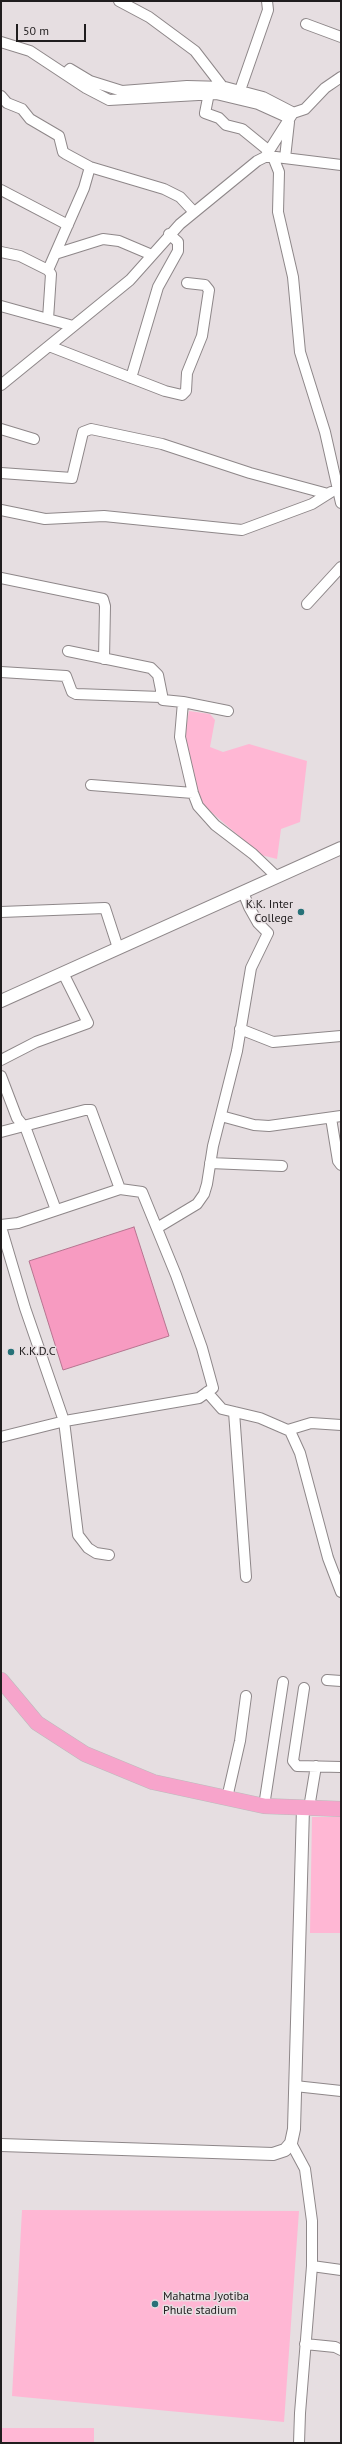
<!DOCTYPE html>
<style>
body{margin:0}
#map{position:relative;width:342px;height:2444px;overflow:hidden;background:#e6dee1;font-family:"PT Sans",sans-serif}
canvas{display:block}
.frame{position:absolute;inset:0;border:2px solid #201d1e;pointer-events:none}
.scale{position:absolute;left:16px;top:24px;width:70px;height:18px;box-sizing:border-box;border:2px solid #201d1e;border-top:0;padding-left:5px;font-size:12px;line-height:14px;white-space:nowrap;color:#201d1e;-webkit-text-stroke:3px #e6dee1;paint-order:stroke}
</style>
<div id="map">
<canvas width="342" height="2444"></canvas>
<div class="frame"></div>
<div class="scale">50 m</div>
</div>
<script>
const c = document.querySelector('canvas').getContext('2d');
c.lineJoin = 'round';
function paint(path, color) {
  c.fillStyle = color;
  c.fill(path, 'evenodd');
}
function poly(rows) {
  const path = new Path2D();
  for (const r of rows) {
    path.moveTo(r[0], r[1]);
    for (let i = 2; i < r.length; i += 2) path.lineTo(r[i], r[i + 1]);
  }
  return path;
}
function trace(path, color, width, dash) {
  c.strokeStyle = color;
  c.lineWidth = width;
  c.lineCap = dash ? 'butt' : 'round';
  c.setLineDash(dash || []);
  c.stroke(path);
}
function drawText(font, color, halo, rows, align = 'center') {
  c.font = font + ' "PT Sans",sans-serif';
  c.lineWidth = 3;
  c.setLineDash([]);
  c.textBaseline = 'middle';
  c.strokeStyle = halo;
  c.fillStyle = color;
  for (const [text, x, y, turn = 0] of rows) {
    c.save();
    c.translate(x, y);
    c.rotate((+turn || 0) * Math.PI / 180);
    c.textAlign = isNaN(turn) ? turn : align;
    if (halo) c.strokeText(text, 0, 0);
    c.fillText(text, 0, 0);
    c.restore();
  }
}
paint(poly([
 [189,711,210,714,215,720,210,747,223,752,249,744,307,761,300,822,281,829,277,859,261,855,195,798,184,740],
 [312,1817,341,1817,341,1933,310,1933],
 [22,2210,299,2211,284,2422,12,2396],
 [1,2428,94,2428,94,2443,1,2443]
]), '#ffb7d4');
const water = poly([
 [134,1227,169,1336,63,1370,29,1261,134,1227]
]);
paint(water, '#f79bc1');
trace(water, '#b67590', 1);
const minor = poly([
 [119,1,149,17,195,51,222,86],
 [306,24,341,37],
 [1,42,30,51,86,88,109,100,216,94,258,104,289,118],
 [65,74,70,69,90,81,122,91,187,86,225,87,263,97,292,112],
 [209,93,205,113,219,118,226,125,242,129,269,151],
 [1,96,7,103,22,109,30,119,59,136,63,152,66,154,90,167,164,189,180,197,194,212],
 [238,96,268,10,267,1],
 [265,157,293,113,305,109,325,88,341,77],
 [273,157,279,172,278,212,293,277,300,352,325,432,341,503],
 [285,158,289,122],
 [1,190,68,225],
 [1,252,20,256,48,270,51,274,48,319],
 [55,254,103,239,119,241,152,255],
 [48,270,84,188,90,167],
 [1,306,73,326],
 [49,346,165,391,182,395,186,391,187,373,202,336,209,290,205,285,187,283],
 [131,378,158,287,178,251,178,242,169,234],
 [1,385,130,280,180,224,257,161,265,157,276,157,341,165],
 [1,429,34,439],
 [1,473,72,478,83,432,91,429,162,444,250,473,328,494],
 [1,510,45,519,104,516,242,530,312,504,331,492],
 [1,578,103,599,105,606,104,659],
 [307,604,341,567],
 [68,651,151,668,158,675,163,700,183,702],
 [1,672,66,676,72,692,76,694,161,697],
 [228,711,183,702,180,737,193,793,198,806,215,825,253,854,277,877],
 [91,785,193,793],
 [1,912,105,908,118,948],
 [240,1029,273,1042,341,1036],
 [1,1060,36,1042,88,1023,63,973],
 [1,1076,17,1118,26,1129,56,1210],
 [221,1116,254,1125,269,1126,341,1116],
 [331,1118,338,1161,341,1165],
 [1,1132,85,1110,91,1110,120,1189],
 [210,1163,282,1166],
 [1,1225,18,1223,120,1189,142,1192,176,1275,202,1348,213,1388,199,1398,65,1421,1,1437],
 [1,1227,25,1308,64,1421,78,1535,88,1548,96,1553,109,1555],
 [157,1228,197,1204,204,1194,207,1184,213,1146,237,1051,251,968,268,933,258,923,249,907,243,892],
 [207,1392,222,1409,260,1418,290,1431,300,1453,328,1558,341,1592],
 [234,1412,246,1577],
 [288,1430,311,1423,341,1425],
 [327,1680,341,1681],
 [304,1688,293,1761,297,1766,341,1767],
 [227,1798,240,1741,246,1696],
 [264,1806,283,1682],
 [309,1808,316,1766],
 [295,2086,341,2091],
 [291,2143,305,2169,312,2221,312,2266,300,2413,299,2443],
 [312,2266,341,2270],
 [305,2344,335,2347,341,2350]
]);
const tertiary = poly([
 [1,1001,341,848],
 [1,2145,273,2154,285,2150,291,2143,294,2129,303,1808]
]);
const primary = poly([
 [1,1680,37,1723,85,1754,153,1782,264,1806,341,1809]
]);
trace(minor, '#8e8789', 12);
trace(tertiary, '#8e8789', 14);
trace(primary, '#bcbbbc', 16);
trace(minor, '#fff', 10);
trace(tertiary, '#fff', 12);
trace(primary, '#f7a4cb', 15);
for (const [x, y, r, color] of [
 [301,912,4,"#277178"],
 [11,1352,4,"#277178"],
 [155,2304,4,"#277178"]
]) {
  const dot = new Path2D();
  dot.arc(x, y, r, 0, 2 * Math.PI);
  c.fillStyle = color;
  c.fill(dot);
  trace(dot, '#e6dee1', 1.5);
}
drawText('12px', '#201d1e', '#e6dee1', [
 ["K.K. Inter",293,905,"right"],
 ["College",293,919,"right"],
 ["K.K.D.C",19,1352],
 ["Mahatma Jyotiba",163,2297],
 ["Phule stadium",163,2311]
], 'left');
</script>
